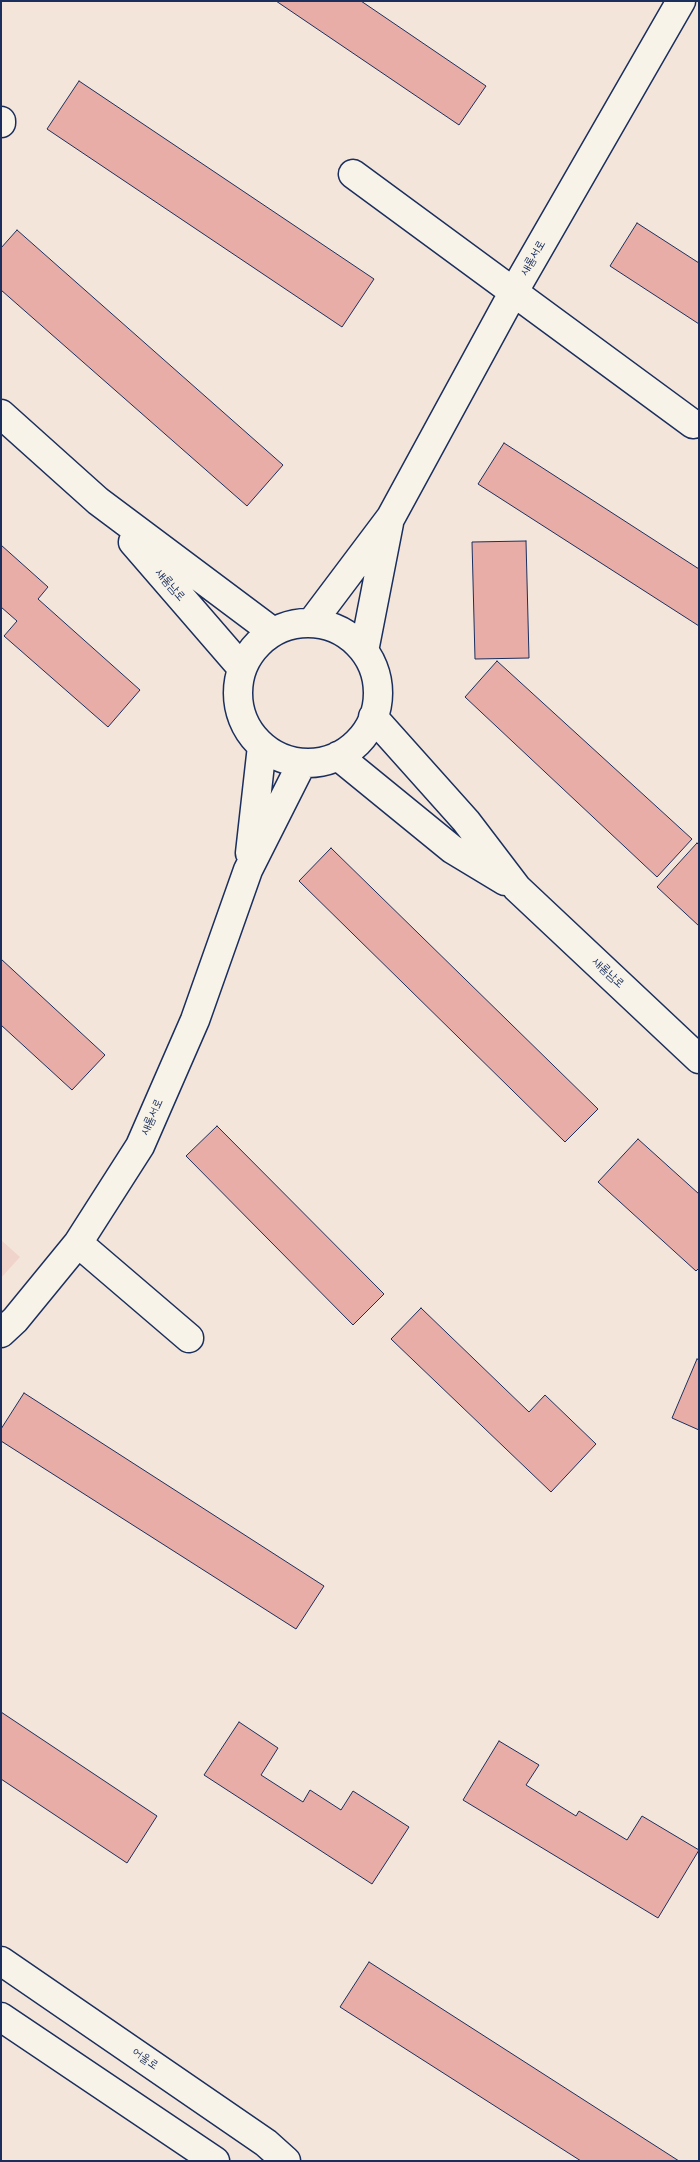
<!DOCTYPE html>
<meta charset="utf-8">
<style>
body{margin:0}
#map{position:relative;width:700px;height:2162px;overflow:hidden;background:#f4e5db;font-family:Pangolin,sans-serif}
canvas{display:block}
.frame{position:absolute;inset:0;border:2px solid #1b2f5e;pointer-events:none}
</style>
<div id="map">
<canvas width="700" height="2162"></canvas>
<div class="frame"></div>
</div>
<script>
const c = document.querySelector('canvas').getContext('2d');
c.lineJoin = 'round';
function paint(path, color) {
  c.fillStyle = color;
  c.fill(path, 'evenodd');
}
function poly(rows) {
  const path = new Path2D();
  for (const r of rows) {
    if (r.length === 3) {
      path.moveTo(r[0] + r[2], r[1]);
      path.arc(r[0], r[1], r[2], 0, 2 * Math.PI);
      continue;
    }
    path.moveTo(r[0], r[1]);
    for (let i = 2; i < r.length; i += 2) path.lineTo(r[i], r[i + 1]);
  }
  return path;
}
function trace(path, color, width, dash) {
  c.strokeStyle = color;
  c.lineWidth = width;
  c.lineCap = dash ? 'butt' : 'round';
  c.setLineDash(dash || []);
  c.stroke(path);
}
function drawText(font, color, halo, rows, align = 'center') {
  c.font = font + ' Pangolin,"Poor Story",sans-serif';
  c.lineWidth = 5;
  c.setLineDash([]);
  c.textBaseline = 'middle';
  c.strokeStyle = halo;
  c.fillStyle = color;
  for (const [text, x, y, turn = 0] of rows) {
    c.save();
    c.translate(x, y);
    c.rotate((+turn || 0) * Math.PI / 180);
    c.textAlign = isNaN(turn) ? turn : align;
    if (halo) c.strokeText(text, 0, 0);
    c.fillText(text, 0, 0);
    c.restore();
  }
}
paint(poly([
 [1,1240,20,1257,1,1278]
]), '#f0d4cb');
const building = poly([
 [276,1,361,1,486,86,459,125,276,1],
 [79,81,374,279,342,327,47,129,79,81],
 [637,223,699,263,699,324,610,266,637,223],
 [17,230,283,465,247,506,1,290,1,248,17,230],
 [504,443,699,569,699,626,478,484,504,443],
 [526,541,529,658,475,659,472,542,526,541],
 [1,545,48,587,38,599,140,690,108,727,4,636,17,621,1,607,1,545],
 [497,661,692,839,657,877,465,697,497,661],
 [697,843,699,845,699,926,657,887,697,843],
 [331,848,598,1109,565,1142,299,881,331,848],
 [1,959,105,1055,72,1090,1,1025,1,959],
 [217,1126,384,1294,353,1325,186,1156,217,1126],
 [638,1139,699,1194,699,1268,696,1271,598,1182,638,1139],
 [421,1308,529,1412,545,1395,596,1444,551,1492,391,1339,421,1308],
 [697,1359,699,1360,699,1430,672,1418,697,1359],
 [24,1393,324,1586,296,1629,1,1441,1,1429,24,1393],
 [1,1712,157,1816,127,1863,1,1779,1,1712],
 [239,1722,278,1748,261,1775,303,1802,310,1790,341,1810,353,1791,409,1827,372,1884,204,1775,239,1722],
 [499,1741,539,1765,526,1785,576,1816,579,1811,627,1840,642,1816,699,1850,658,1918,463,1800,499,1741],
 [369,1962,679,2161,581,2161,340,2007,369,1962]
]);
paint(building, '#e7ada6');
trace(building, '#1b2f5e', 1);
const minor = poly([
 [1,121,1,123],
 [353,174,693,424],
 [1,414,98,501,273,632],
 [133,542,242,668],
 [312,622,391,517,513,293,681,1],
 [308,693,70],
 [364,651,389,523],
 [373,717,466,821,517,888,699,1059],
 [338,756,452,849,505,881],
 [250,853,262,746],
 [78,1243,189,1338],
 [1,1333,15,1320,78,1243,140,1146,195,1020,248,870,302,763],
 [1,1961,266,2143,286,2161],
 [1,2017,215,2161]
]);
trace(minor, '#1b2f5e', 31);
trace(minor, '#f7f3e8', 28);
drawText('12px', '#1b2f5e', '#f7f3e8', [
 ["새롬서로",533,258,-60],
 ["새롬남로",170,585,49],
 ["새롬남로",608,973,43],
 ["새롬서로",152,1117,-66],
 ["어울로",145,2059,35]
]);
</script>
